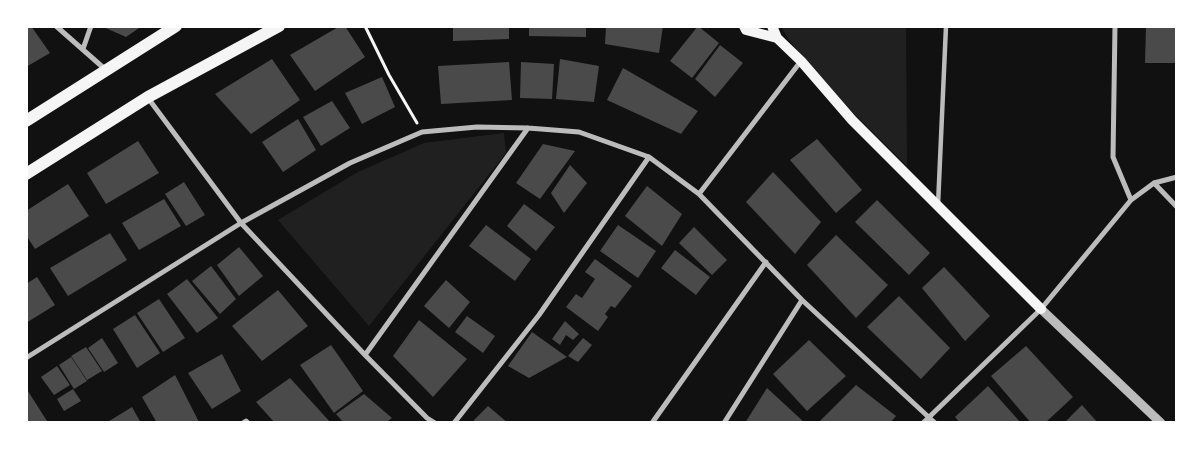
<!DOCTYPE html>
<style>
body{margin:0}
#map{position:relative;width:1203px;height:449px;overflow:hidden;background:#111;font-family:Inter,sans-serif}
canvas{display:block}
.frame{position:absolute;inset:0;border:28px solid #fff;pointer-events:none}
</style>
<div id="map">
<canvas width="1203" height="449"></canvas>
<div class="frame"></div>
</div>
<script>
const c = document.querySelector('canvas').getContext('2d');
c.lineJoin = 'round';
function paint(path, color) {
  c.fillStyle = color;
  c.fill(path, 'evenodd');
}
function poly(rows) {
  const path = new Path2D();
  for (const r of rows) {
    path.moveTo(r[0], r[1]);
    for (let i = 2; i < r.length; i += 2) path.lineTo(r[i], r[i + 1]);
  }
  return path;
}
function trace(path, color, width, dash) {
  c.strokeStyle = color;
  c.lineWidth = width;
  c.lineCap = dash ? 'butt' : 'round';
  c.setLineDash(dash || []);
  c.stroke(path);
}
paint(poly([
 [781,26,906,26,907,166,824,84,789,40],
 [504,133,506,153,369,326,278,220,358,172,424,143]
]), '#202020');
paint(poly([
 [26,26,31,26,50,53,26,67],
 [101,26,142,26,126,37],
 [340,26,345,26,365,57,315,91,290,55],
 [453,26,509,26,509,39,453,41],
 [529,26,586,26,586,37,529,36],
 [606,26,663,26,659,53,605,44],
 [698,26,719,43,692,78,670,61],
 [1146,26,1177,26,1177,63,1145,63],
 [720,45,743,63,715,97,695,79],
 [272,59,300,100,251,134,215,94],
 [560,59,599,66,594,102,556,99],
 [509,62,512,100,441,104,438,66],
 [521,62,554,64,552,99,520,98],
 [623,68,698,111,681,134,607,100],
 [382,77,395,107,362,124,345,93],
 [332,101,350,128,321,146,303,117],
 [298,119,316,150,283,172,262,142],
 [817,139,862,190,836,213,790,160],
 [138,141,159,173,106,204,87,173],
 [543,144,575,151,540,199,516,183],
 [570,165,587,183,564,213,551,193],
 [773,172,821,222,795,254,746,202],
 [184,182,205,215,186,226,165,194],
 [68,184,89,216,35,249,26,235,26,211],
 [647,186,682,214,662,246,625,216],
 [164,199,181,226,139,250,122,223],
 [877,200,930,253,909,275,855,222],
 [524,204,555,227,536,251,507,226],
 [486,225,531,259,515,281,469,246],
 [618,225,656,251,638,278,600,251],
 [694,227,727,260,712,275,679,243],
 [110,233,127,260,68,296,50,268],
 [836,235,888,285,856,318,807,265],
 [239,247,263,276,239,296,217,265],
 [675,250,710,277,696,295,661,268],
 [595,259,632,286,615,308,611,306,605,314,608,317,598,331,566,307,576,294,582,298,595,279,585,272],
 [211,266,236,299,220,314,192,281],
 [944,267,990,316,965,341,922,288],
 [37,277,55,305,26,323,26,284],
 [187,279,218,318,197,333,167,294],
 [446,280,470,302,449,328,424,306],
 [278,290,308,326,262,361,232,326],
 [899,296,950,348,921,379,867,327],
 [159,299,185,338,163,352,137,313],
 [135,315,160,353,137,368,113,329],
 [467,316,495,336,483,353,455,332],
 [419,320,467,359,433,397,393,356],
 [565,321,579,334,573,340,566,335,560,345,552,339],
 [532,332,567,357,529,378,508,366],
 [102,338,118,363,104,372,88,348],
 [583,338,592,345,578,362,568,356],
 [809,340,846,376,807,411,773,374],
 [331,345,363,391,334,413,300,365],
 [1026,346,1073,397,1045,423,1031,423,991,376],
 [86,347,102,371,87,380,71,356],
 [222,354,241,391,212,409,188,373],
 [71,357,87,381,74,389,59,365],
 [57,366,70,385,54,395,41,377],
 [175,375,199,422,198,423,157,423,142,397],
 [290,378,331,423,275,423,256,402],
 [856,385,896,416,890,423,818,423],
 [988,386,1021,423,960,423,955,417],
 [26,388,47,421,44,423,26,423],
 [767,388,805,423,745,423],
 [73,389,81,401,64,411,57,399],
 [364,394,392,418,385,423,344,423,336,414],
 [1082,405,1098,423,1064,423],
 [488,406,508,423,474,423,474,420],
 [132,407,141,423,106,423]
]), '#4a4a4a');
trace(poly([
 [365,26,389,75,417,123]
]), '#f5f5f5', 3);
trace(poly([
 [938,205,946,26]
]), '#bcbcbc', 4.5);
trace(poly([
 [56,26,106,70],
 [1115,26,1113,157,1131,200],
 [83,49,91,26],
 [148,98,241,223,365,355,427,418,435,423],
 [1154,183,1177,207],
 [699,194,801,61],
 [365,355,528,128],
 [26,358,241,223,350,163,422,132,477,127,528,128,579,132,649,157,699,194,802,300,935,423],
 [243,423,246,421,248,423],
 [454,423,539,315,649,157],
 [652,423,766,262],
 [724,423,802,300],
 [923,423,1041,309,1131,200,1154,183,1177,177]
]), '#bcbcbc', 5);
trace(poly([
 [1041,309,1161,423]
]), '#bcbcbc', 9);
trace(poly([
 [744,26,746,30,777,38,801,61,852,120,1041,309],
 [772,26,777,38]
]), '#f5f5f5', 10);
trace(poly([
 [26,121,176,26],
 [26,174,148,97,279,26]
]), '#f5f5f5', 12);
</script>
